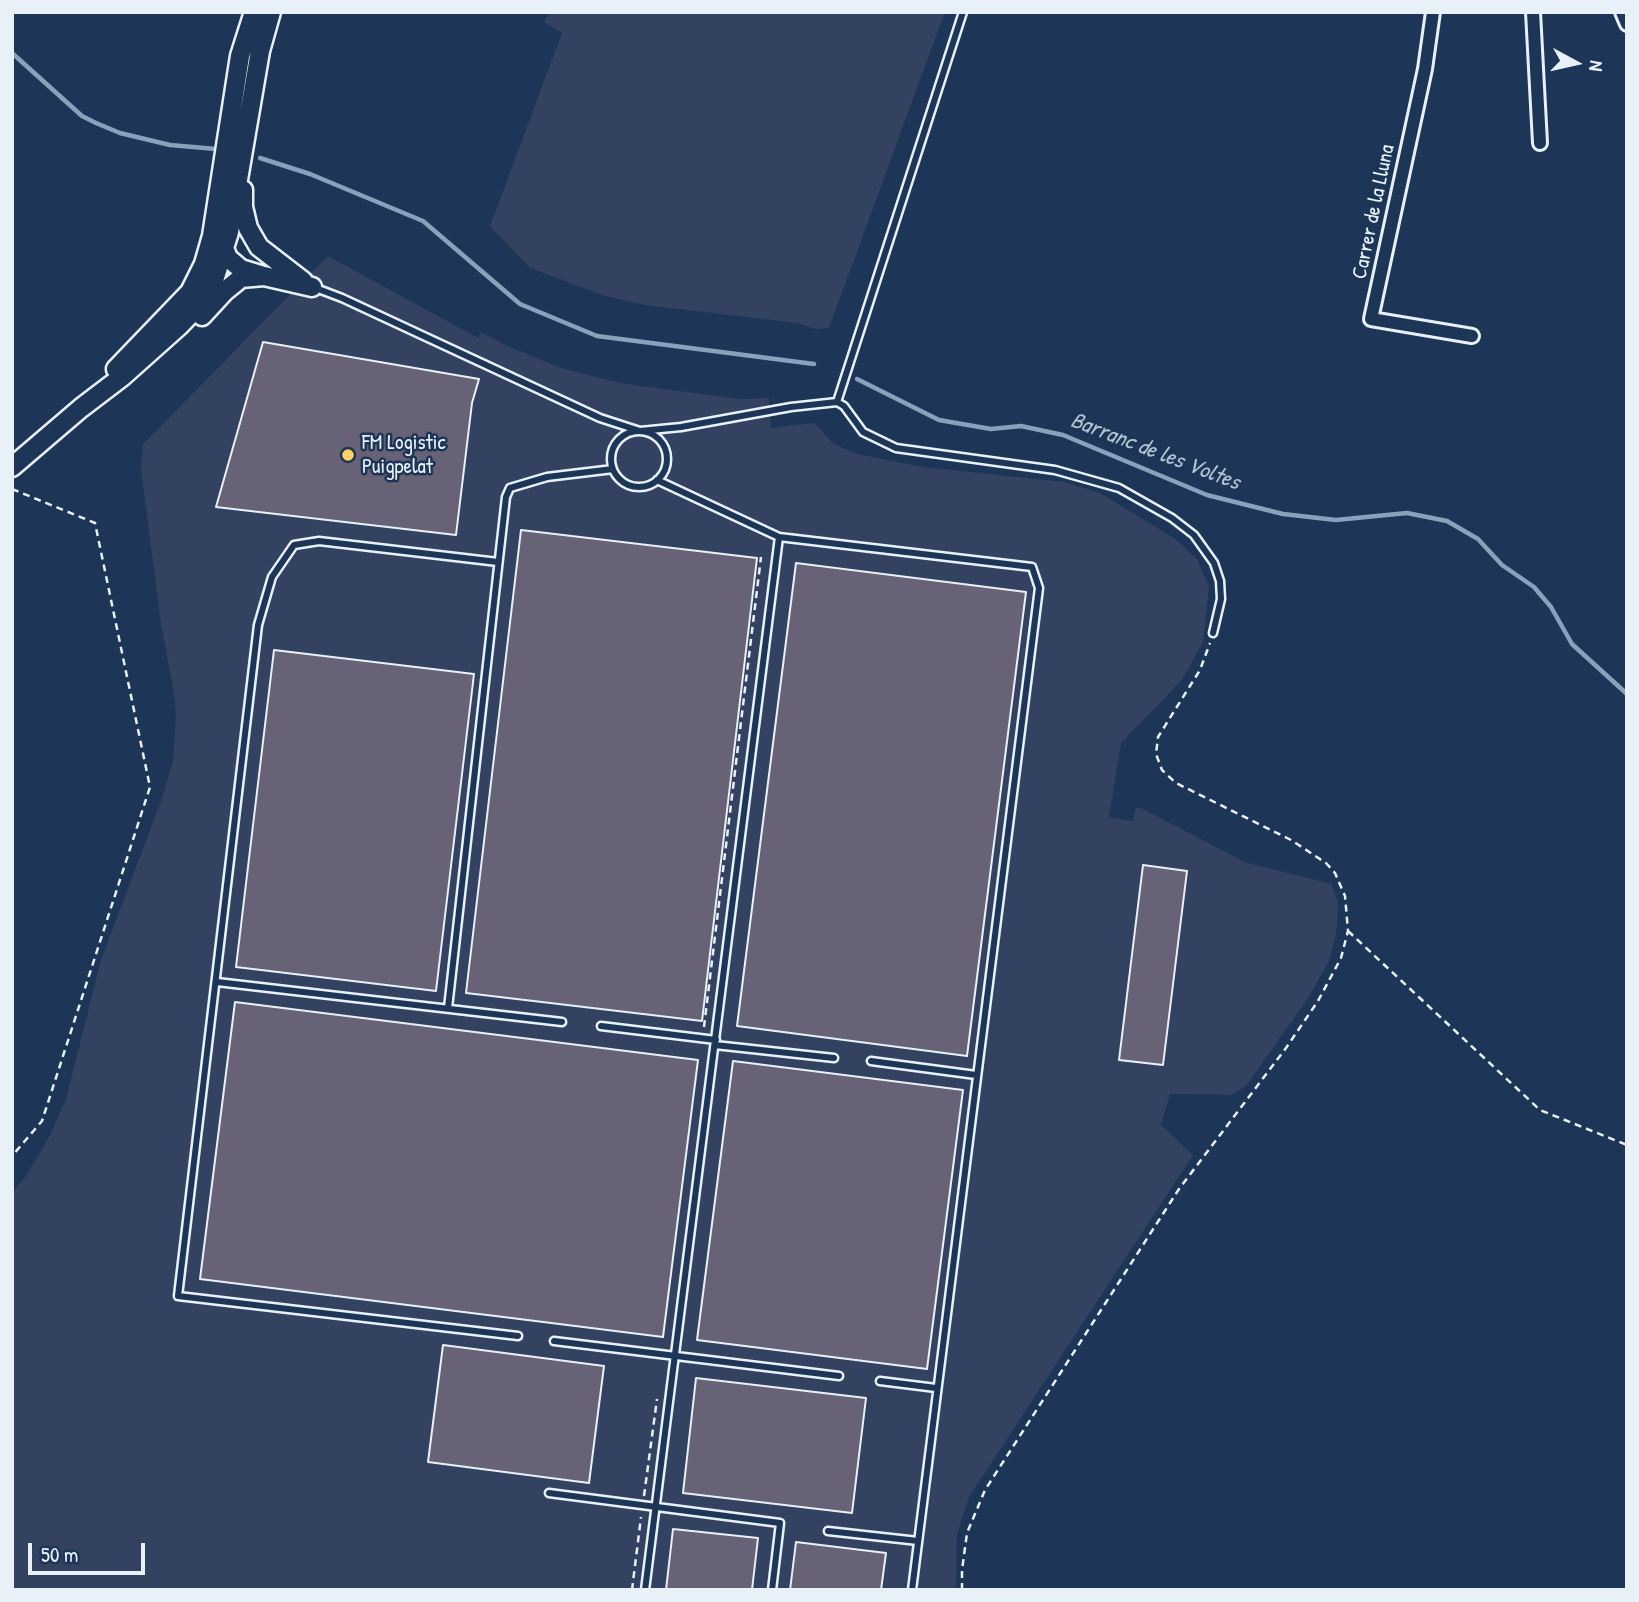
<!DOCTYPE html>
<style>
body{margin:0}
#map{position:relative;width:1639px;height:1602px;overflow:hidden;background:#1d3557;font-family:"Patrick Hand",sans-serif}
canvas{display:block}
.frame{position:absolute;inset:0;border:14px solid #e8f1f8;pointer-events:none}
.north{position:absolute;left:1541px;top:28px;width:70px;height:70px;-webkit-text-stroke:5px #1d3557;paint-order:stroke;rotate:98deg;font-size:19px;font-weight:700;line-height:28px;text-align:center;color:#e8f1f8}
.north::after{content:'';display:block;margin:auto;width:24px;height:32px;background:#e8f1f8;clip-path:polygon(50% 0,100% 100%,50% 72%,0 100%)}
.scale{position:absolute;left:28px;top:1543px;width:117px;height:32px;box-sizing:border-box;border:4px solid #e8f1f8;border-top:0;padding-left:9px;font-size:21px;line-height:24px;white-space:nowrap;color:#e8f1f8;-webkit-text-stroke:5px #1d3557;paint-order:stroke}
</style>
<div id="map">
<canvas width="1639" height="1602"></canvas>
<div class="frame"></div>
<div class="north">N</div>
<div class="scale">50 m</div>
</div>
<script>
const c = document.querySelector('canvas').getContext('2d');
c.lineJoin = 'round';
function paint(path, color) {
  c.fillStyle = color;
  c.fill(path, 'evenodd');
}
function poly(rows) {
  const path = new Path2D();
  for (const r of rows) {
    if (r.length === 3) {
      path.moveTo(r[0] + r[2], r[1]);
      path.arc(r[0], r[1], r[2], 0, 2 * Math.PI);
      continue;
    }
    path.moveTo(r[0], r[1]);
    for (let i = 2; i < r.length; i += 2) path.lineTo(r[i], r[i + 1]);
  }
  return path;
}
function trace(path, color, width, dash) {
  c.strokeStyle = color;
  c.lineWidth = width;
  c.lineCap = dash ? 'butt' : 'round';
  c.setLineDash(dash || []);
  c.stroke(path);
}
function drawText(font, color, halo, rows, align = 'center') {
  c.font = font + ' "Patrick Hand",sans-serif';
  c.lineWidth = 5;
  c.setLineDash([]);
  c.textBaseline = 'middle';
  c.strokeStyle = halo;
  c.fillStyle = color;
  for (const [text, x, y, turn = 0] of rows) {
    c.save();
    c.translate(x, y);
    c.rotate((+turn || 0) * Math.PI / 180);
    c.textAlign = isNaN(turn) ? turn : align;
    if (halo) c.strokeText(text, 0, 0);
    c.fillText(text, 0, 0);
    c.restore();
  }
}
paint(poly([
 [550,12,945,12,829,328,815,329,797,323,645,305,605,296,530,268,490,226,562,33,544,22],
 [328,256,478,338,481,332,503,344,561,368,619,383,740,399,769,398,771,428,814,423,834,444,857,454,923,467,1065,482,1100,493,1174,538,1197,559,1209,587,1203,642,1182,680,1121,743,1109,817,1133,821,1135,809,1139,807,1247,863,1331,884,1338,902,1337,928,1330,959,1309,997,1246,1086,1232,1095,1170,1094,1161,1125,1193,1155,969,1497,957,1534,956,1590,12,1590,12,1193,26,1176,49,1137,66,1099,101,960,161,801,173,762,176,714,174,693,161,624,141,469,143,444]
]), '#334260');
trace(poly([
 [12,53,82,116,96,123,120,133,170,145,216,149],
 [260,158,310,174,423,221,520,304,597,336,814,364],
 [857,379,939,420,991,429,1021,426,1063,435,1207,495,1283,514,1336,520,1407,513,1447,521,1478,539,1502,565,1534,587,1551,607,1572,644,1627,694]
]), '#8aa1bb', 4.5);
const building = poly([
 [263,342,479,379,472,403,456,535,216,507,263,342],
 [521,530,757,558,702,1021,466,993,521,530],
 [796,563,1026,592,967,1056,737,1026,796,563],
 [274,650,474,674,436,991,236,967,274,650],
 [1143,865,1187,871,1163,1065,1119,1060,1143,865],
 [235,1002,698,1060,663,1337,200,1279,235,1002],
 [733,1061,963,1090,927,1369,697,1340,733,1061],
 [443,1345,604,1366,589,1483,428,1462,443,1345],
 [696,1378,866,1398,852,1513,683,1493,696,1378],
 [673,1529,758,1538,752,1590,666,1590,673,1529],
 [796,1542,886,1553,881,1590,790,1590,796,1542]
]);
paint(building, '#676275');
trace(building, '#e8f1f8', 2);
const lane = poly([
 [313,287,342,298,600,418,640,431,681,427,791,407,837,402,844,406,863,432,896,448,1055,470,1119,488,1172,518,1194,535,1214,563,1220,581,1221,599,1213,633],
 [837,402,963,12],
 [639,459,28],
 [657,480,779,537,1032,567,1039,588,912,1590],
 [498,562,319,541,294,545,272,577,258,625,178,1296,518,1336],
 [217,982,562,1022],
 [448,1008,506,497,510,488,547,477,613,469],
 [601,1026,716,1040],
 [715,1045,834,1058],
 [871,1061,976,1075],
 [554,1341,839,1376],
 [880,1381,936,1388],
 [549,1493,780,1523,772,1590],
 [828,1531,918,1541],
 [645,1590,779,537]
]);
const street = poly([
 [1433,12,1425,69,1371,319,1472,336],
 [1533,12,1540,143],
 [1622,12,1627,24]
]);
const secondary = poly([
 [243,190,243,207,248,228,259,247,303,281],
 [222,243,228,258,241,269,264,276],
 [202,316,225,291,241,278,264,276,312,287],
 [116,369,190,292,204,264,212,236,240,56,254,12],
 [12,467,81,408,123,376,179,326,202,302,215,277,229,232,260,51,271,12]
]);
trace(lane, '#e8f1f8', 11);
trace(street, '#e8f1f8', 18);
trace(secondary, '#e8f1f8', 23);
trace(poly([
 [12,489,95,523,150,787,42,1121,12,1156],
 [1348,931,1540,1110,1627,1145],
 [704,1027,761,557],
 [644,1496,657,1399],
 [632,1590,641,1517],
 [962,1590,962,1570,967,1533,985,1490,1179,1189,1286,1048,1318,1001,1341,958,1348,931,1345,896,1335,873,1326,863,1291,840,1176,783,1162,770,1156,754,1158,737,1200,670,1210,643]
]), '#e8f1f8', 2.5, [7, 5]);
trace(lane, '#1d3557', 6);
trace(street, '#1d3557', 12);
trace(secondary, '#1d3557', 18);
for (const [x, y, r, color] of [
 [348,455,7,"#ffd166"]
]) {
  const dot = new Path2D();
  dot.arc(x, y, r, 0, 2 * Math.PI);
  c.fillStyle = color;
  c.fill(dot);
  trace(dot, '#1d3557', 2.5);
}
drawText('21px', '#e8f1f8', '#1d3557', [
 ["Carrer de la Lluna",1374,212,-78]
]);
drawText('21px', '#e8f1f8', '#1d3557', [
 ["FM Logistic",362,443],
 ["Puigpelat",362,467]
], 'left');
drawText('italic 23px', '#b1c2d4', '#1d3557', [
 ["Barranc de les Voltes",1155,452,21]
]);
</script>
